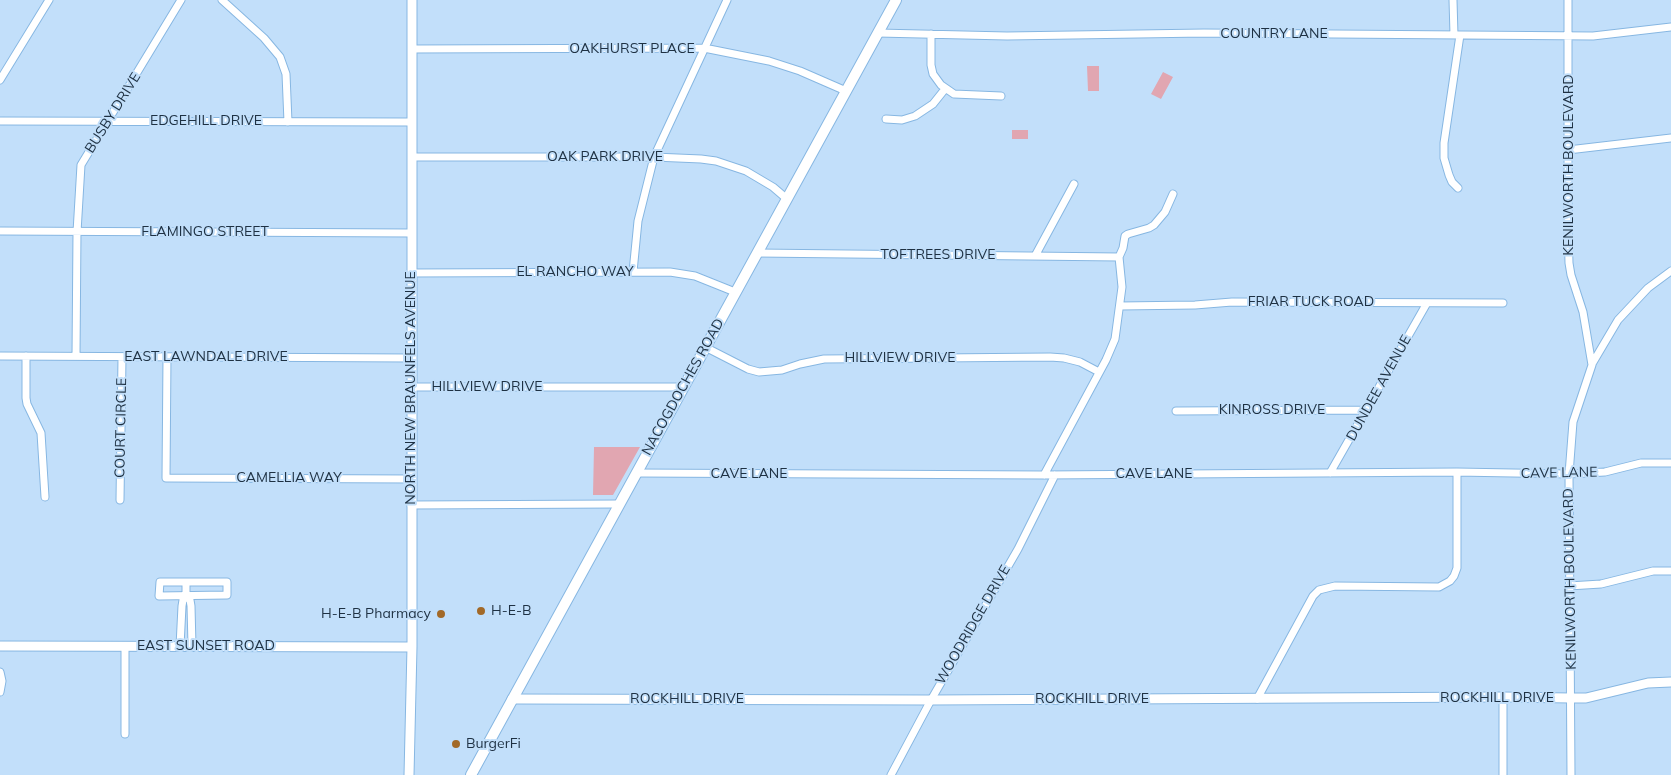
<!DOCTYPE html>
<style>
body{margin:0}
canvas{display:block;background:#c2dffa}
</style>
<canvas width="1671" height="775"></canvas>
<script>
const c = document.querySelector('canvas').getContext('2d');
c.lineJoin = 'round';
function paint(path, color) {
  c.fillStyle = color;
  c.fill(path, 'evenodd');
}
function poly(rows) {
  const path = new Path2D();
  for (const r of rows) {
    path.moveTo(r[0], r[1]);
    for (let i = 2; i < r.length; i += 2) path.lineTo(r[i], r[i + 1]);
  }
  return path;
}
function trace(path, color, width, dash) {
  c.strokeStyle = color;
  c.lineWidth = width;
  c.lineCap = dash ? 'butt' : 'round';
  c.setLineDash(dash || []);
  c.stroke(path);
}
function drawText(font, color, halo, rows, align = 'center') {
  c.font = font + ' Mulish,sans-serif';
  c.lineWidth = 4;
  c.setLineDash([]);
  c.textBaseline = 'middle';
  c.strokeStyle = halo;
  c.fillStyle = color;
  for (const [text, x, y, turn = 0] of rows) {
    c.save();
    c.translate(x, y);
    c.rotate((+turn || 0) * Math.PI / 180);
    c.textAlign = isNaN(turn) ? turn : align;
    if (halo) c.strokeText(text, 0, 0);
    c.fillText(text, 0, 0);
    c.restore();
  }
}
paint(poly([
 [1087,66,1099,66,1099,91,1088,91],
 [1163,72,1173,77,1161,99,1151,94],
 [1012,130,1028,130,1028,139,1012,139],
 [594,447,640,447,613,495,593,495]
]), '#e1a6b1');
const minor = poly([
 [222,0,264,38,280,57,286,74,288,122],
 [1453,0,1454,35],
 [1568,0,1568,228,1569,263,1571,275,1583,312,1592,365,1573,422,1569,474,1571,775],
 [878,33,1007,36,1204,33,1593,36,1671,27],
 [931,34,931,65,933,74,941,85,954,94,1001,96],
 [412,49,704,48,769,61,800,71,846,91],
 [0,80,49,0],
 [886,119,902,120,915,116,933,104,945,89],
 [0,121,411,122],
 [1568,150,1671,138],
 [412,157,654,157,701,159,716,161,746,171,773,187,787,199],
 [1458,188,1452,182,1449,175,1444,158,1444,143,1460,35],
 [0,231,411,233],
 [757,253,1119,257],
 [1035,256,1074,184],
 [1119,257,1123,248,1125,236,1128,234,1149,228,1154,225,1165,212,1173,194],
 [633,272,638,221,654,157,727,0],
 [411,273,670,272,695,276,735,292],
 [1120,306,1195,305,1232,302,1503,303],
 [705,347,748,369,759,372,782,370,800,364,824,359,1050,357,1064,358,1080,362,1099,372],
 [0,356,411,358],
 [26,356,26,398,27,404,41,433,45,497],
 [76,356,77,232,81,165,181,0],
 [167,357,166,478,412,479],
 [1592,364,1618,320,1648,288,1671,271],
 [411,387,683,387],
 [1176,411,1367,410],
 [636,473,1044,475,1457,472,1569,474,1605,472,1641,463,1671,463],
 [1330,473,1427,303],
 [1044,475,1106,360,1115,339,1122,287,1119,257],
 [120,500,122,357],
 [411,505,619,504],
 [160,582,227,582,227,595,159,596,160,582],
 [186,582,186,597,190,600,191,606,192,646],
 [1569,586,1601,584,1653,571,1671,571],
 [180,646,182,606,183,600,186,597],
 [0,672,2,681,0,692],
 [1503,697,1503,775],
 [1257,699,1313,596,1319,590,1335,586,1439,587,1450,581,1454,576,1457,568,1457,472],
 [125,734,125,646],
 [891,775,931,700,1018,549,1055,475]
]);
const tertiary = poly([
 [0,646,412,647],
 [512,699,931,700,1503,697,1571,698,1586,698,1648,683,1671,682],
 [409,775,412,647,412,0]
]);
const secondary = poly([
 [471,775,896,0]
]);
trace(minor, '#87b7e2', 9);
trace(tertiary, '#87b7e2', 11);
trace(secondary, '#87b7e2', 12);
trace(minor, '#fff', 7);
trace(tertiary, '#fff', 9);
trace(secondary, '#fff', 10);
for (const [x, y, r, color] of [
 [481,611,5,"#a26927"],
 [441,614,5,"#a26927"],
 [456,744,5,"#a26927"]
]) {
  const dot = new Path2D();
  dot.arc(x, y, r, 0, 2 * Math.PI);
  c.fillStyle = color;
  c.fill(dot);
  trace(dot, '#c2dffa', 2);
}
drawText('14px', '#1e3143', '#c2dffa', [
 ["COUNTRY LANE",1274,34],
 ["OAKHURST PLACE",632,49],
 ["BUSBY DRIVE",113,113,-58],
 ["EDGEHILL DRIVE",206,121],
 ["OAK PARK DRIVE",605,157],
 ["KENILWORTH BOULEVARD",1569,165,-90],
 ["FLAMINGO STREET",205,232],
 ["TOFTREES DRIVE",938,255],
 ["EL RANCHO WAY",575,272],
 ["FRIAR TUCK ROAD",1311,302],
 ["EAST LAWNDALE DRIVE",206,357],
 ["HILLVIEW DRIVE",900,358],
 ["HILLVIEW DRIVE",487,387],
 ["NACOGDOCHES ROAD",683,387,-61],
 ["NORTH NEW BRAUNFELS AVENUE",411,388,-90],
 ["DUNDEE AVENUE",1379,388,-61],
 ["KINROSS DRIVE",1272,410],
 ["COURT CIRCLE",121,428,-89],
 ["CAVE LANE",1559,473,-1],
 ["CAVE LANE",749,474],
 ["CAVE LANE",1154,474],
 ["CAMELLIA WAY",289,478],
 ["KENILWORTH BOULEVARD",1570,579,-91],
 ["WOODRIDGE DRIVE",973,625,-60],
 ["EAST SUNSET ROAD",206,646],
 ["ROCKHILL DRIVE",1497,698],
 ["ROCKHILL DRIVE",687,699],
 ["ROCKHILL DRIVE",1092,699]
]);
drawText('14px', '#1e3143', '#c2dffa', [
 ["H-E-B",491,611],
 ["H-E-B Pharmacy",431,614,"right"],
 ["BurgerFi",466,744]
], 'left');
</script>
